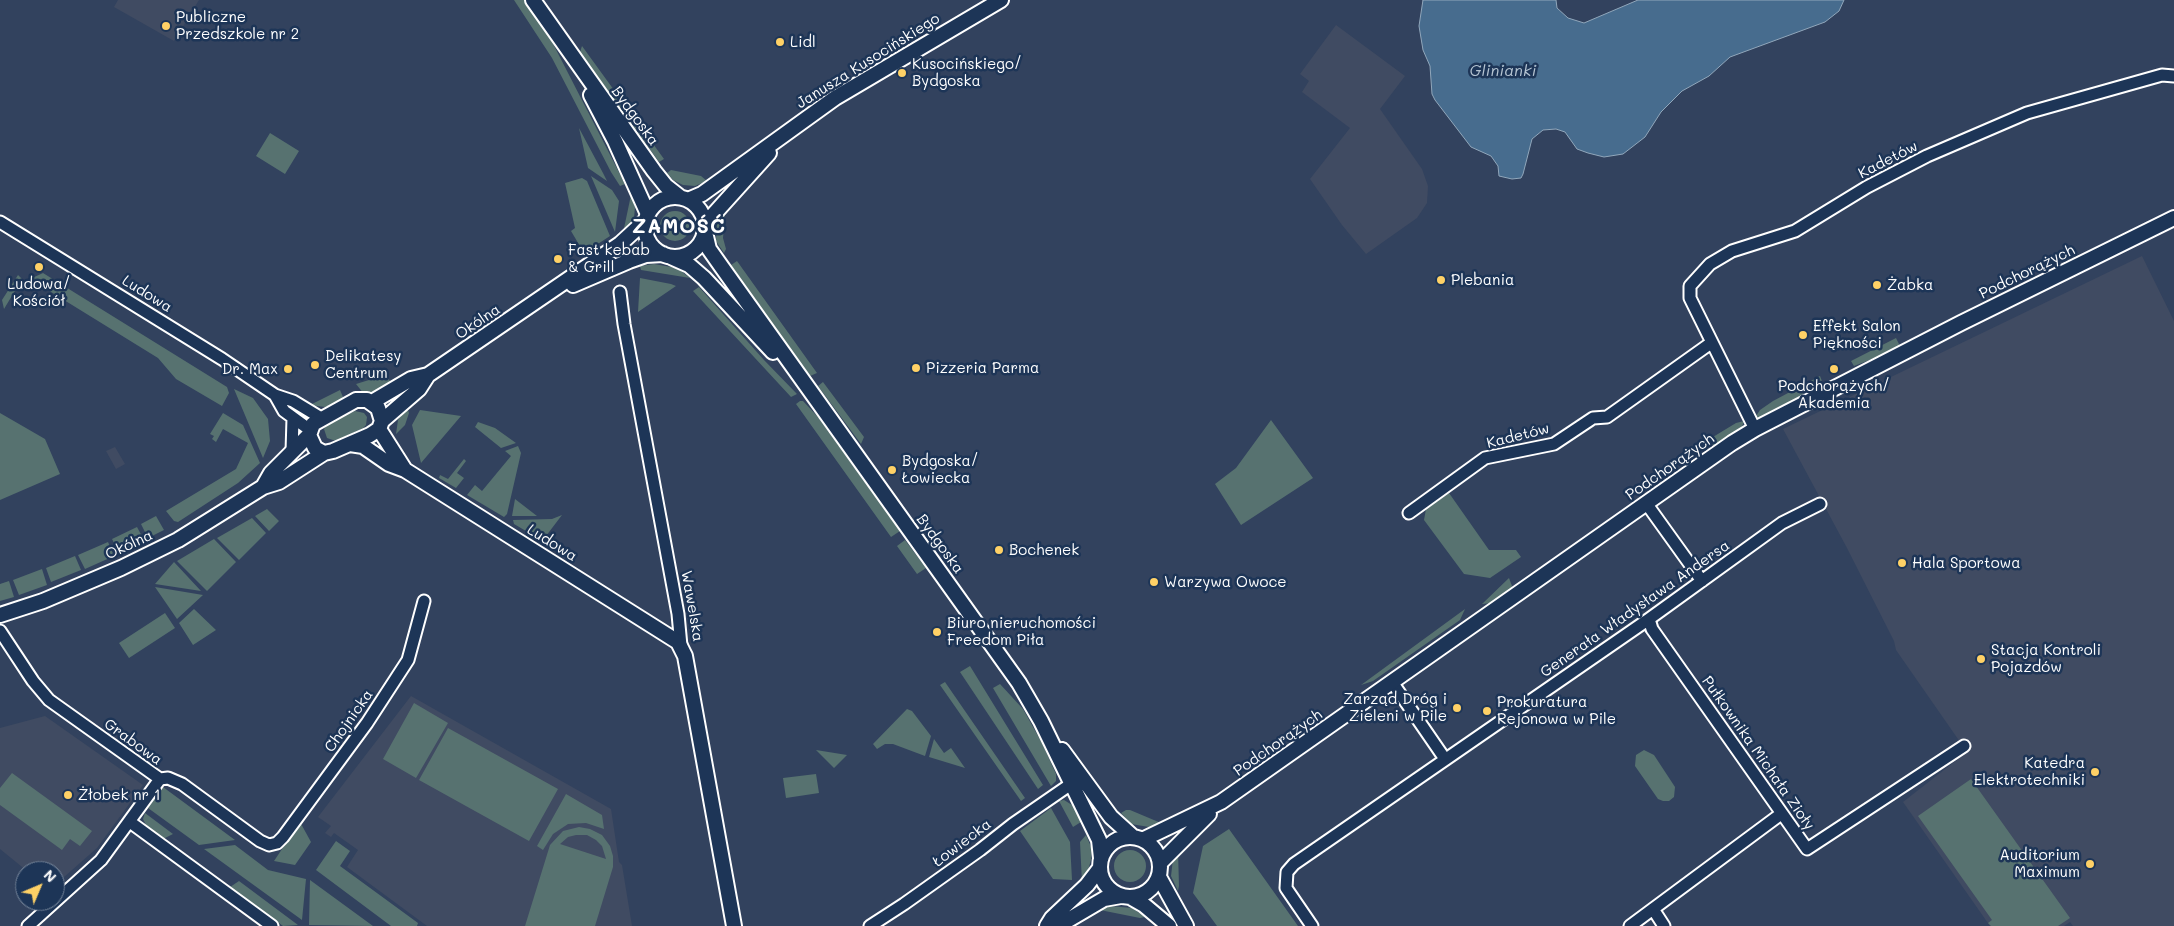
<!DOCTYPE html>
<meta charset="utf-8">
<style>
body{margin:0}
#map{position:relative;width:2174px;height:926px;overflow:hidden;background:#32425e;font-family:Mali,sans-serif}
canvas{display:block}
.north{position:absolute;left:15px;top:861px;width:50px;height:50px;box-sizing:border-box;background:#1d3557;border:1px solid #77869a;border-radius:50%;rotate:45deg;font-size:14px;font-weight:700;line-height:20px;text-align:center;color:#fff}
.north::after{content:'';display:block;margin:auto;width:18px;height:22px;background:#ffd166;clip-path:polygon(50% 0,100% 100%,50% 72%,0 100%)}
</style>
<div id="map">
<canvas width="2174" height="926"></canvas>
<div class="north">N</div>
</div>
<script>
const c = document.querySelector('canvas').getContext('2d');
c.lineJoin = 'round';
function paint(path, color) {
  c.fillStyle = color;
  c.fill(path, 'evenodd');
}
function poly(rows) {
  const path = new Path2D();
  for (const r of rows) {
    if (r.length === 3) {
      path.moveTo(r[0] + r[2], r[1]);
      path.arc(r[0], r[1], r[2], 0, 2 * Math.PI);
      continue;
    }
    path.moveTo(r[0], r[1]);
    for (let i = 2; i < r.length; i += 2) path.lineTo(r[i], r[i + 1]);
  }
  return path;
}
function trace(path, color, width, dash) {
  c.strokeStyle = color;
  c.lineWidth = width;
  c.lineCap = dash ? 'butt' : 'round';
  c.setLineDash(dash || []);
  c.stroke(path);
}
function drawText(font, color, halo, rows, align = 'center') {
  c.font = font + ' Mali,sans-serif';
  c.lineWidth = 5;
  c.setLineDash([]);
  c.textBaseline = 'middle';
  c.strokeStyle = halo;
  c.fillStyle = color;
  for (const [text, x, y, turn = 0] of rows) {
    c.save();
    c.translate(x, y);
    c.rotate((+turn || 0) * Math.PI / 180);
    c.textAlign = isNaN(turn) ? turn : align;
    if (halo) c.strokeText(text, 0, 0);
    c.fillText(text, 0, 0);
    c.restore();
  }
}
paint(poly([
 [118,0,199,0,174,41,114,7],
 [1336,25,1405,76,1380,109,1422,169,1428,186,1427,203,1417,218,1366,254,1342,225,1310,179,1350,128,1302,92,1309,81,1300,74],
 [2142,256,2174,321,2174,926,2073,926,2070,922,2064,926,1990,926,1903,802,1967,752,1896,650,1894,641,1847,548,1783,429],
 [115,447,125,464,116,469,106,451],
 [411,696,611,809,619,862,622,865,632,926,427,926,347,867,358,850,334,833,331,837,325,833,331,826,318,817],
 [45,716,143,785,97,848,55,885,55,871,27,871,0,849,0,728]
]), '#404b62');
paint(poly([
 [514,0,525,0,547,32,625,184,620,186,611,172,552,58],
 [582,46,664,159,659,162,580,52],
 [579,128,603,173,607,181,588,168],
 [270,133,299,151,285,174,256,156],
 [671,170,701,176,707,181,695,186,683,185,673,180,667,173],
 [591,176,612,190,619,201,615,232],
 [582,178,587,181,610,236,584,253,571,231,575,228,565,183],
 [631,195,635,207,634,218,630,227,623,233],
 [675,226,15],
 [725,211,723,238,726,249,724,253,716,241,717,217],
 [737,261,817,373,810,376,731,265],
 [654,264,677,268,690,278,641,270,640,266],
 [43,273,227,387,229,393,222,406,176,379,158,358,30,279],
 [18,275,22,279,4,309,2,300],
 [640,278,671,284,676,286,638,312],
 [699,287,764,360,797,394,791,397,693,291],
 [1896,338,1901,348,1854,366,1851,361],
 [382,376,388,378,392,384,376,393,364,394,356,384],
 [1820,376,1823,384,1806,391,1794,402,1761,419,1756,416,1760,410,1773,401],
 [823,382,864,437,861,444,818,386],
 [234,389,253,398,268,419,270,441,263,458],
 [340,390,343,397,341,401,325,407,310,405],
 [800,401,803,401,818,417,900,531,891,537,796,404],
 [407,407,409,413,405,425,396,434,398,420],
 [420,410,461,416,421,463,412,425],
 [355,411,364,413,367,417,366,425,363,428,336,441,327,438,324,429,328,423],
 [0,413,45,439,60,474,0,500],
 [223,413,243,425,260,463,238,483,178,522,174,521,166,511,236,469,248,443,223,429,216,442,212,439,214,436,210,434],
 [1271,420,1313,478,1241,525,1215,484,1236,468],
 [1744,421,1741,430,1718,446,1713,445,1708,440,1736,423],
 [478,422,495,428,516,443,501,448,475,427],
 [518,446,521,453,507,514,504,517,467,495,475,485,482,491,511,456,505,451],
 [464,459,466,461,457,473,464,478,456,488,439,478,440,475,448,479],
 [1449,493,1489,550,1516,550,1521,557,1490,578,1464,574,1424,520,1426,509],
 [515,499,537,516,512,516],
 [267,509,279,521,269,531,255,516],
 [562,515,546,536,538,538,514,524,513,520,552,519],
 [156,516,164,530,148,538,141,524],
 [252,518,266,533,239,560,217,538],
 [137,527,144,540,119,553,112,539],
 [214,539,236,562,207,591,177,561],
 [905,540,926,568,917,574,897,546],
 [108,542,114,556,85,569,78,555],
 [75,556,81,570,51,582,46,568],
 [174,562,201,591,155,584],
 [42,569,47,585,19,595,13,580],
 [1509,578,1512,586,1511,590,1491,603,1482,604],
 [9,581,14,597,0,601,0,584],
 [155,587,203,595,177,619],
 [194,609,216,630,193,645,179,623],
 [1465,609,1460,620,1373,681,1361,685],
 [165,613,175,628,129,658,119,643],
 [970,666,1043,785,1038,789,960,672],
 [945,682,1025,798,1021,801,940,685],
 [1000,684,1023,709,1042,743,1056,774,1056,781,1051,786,993,688],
 [414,703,448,723,416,778,383,759],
 [907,709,912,711,931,736,925,756,893,744,885,744,877,749,873,744],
 [448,728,558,789,529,841,419,780],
 [934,739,944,753,951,748,965,768,929,757],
 [816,750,847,755,834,768],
 [1644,750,1654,755,1675,787,1674,797,1669,801,1663,801,1658,799,1635,766,1636,755],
 [12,773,92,831,80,846,70,839,62,850,0,805,0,788],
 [816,774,819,793,786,798,783,778],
 [1971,779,2070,918,2058,926,1991,926,1988,923,1992,920,1918,816],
 [163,787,235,840,199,845,148,808],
 [566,794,602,815,604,829,586,823,568,824,553,834,543,850,537,846],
 [1064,800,1072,805,1081,822,1073,827,1059,801],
 [1051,808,1070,842,1072,880,1053,879,1020,831],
 [1126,810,1130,810,1161,823,1149,827,1131,824,1121,813],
 [145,813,173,834,163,839,147,827,143,819],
 [300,822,311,842,295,865,274,861],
 [579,827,590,829,602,835,610,846,613,856,613,867,595,926,525,926,550,845,563,831],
 [576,835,587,835,596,840,602,846,606,859,560,844,568,837],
 [1229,829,1298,926,1217,926,1193,893,1203,846],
 [1086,835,1092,849,1091,860,1087,874,1082,883,1080,842],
 [336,841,350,851,340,866,418,923,417,926,391,926,316,870],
 [235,845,268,870,306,879,302,920,204,849],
 [1130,866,16],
 [1178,851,1179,886,1178,891,1171,876,1173,859],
 [310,880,373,926,309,925],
 [239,881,298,925,283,926,230,887],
 [1110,906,1132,908,1145,917,1140,918,1100,910]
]), '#577270');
const water = poly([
 [1423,0,1556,0,1557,8,1568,18,1584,23,1638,0,1844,0,1839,11,1825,22,1730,57,1709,76,1682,91,1661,112,1645,137,1623,154,1604,157,1588,153,1577,149,1565,132,1556,129,1543,130,1532,139,1523,174,1521,178,1512,179,1499,176,1498,166,1491,156,1471,147,1435,100,1432,94,1430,66,1423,50,1419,26,1423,0]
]);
paint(water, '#476c8e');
trace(water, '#91a7bb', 1);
const minor = poly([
 [0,222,222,359,275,395,293,401,321,418],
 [620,292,624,324,678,614,681,646],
 [275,395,284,411,310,430],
 [1755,429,1690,298,1690,286,1710,264,1732,251,1795,231,1867,187,1927,156,2027,113,2162,75,2174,76],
 [292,452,293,418],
 [1646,503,1702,581],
 [1409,513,1485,458,1554,444,1593,418,1607,417,1711,343],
 [1649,619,1652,629,1807,849,1964,746],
 [0,631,33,681,49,700,160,779,168,778,182,784,260,841,269,845,277,843,283,837,367,723,408,660,424,601],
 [1392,682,1445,759],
 [130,822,272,926],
 [1653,909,1664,926],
 [28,926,101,860,160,779],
 [870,926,904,904,980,850,1013,824,1071,784],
 [1312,926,1286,888,1287,872,1294,864,1649,619,1782,523,1820,504],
 [1630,926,1781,814]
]);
const tertiary = poly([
 [533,0,654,171,666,186,680,197],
 [591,95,615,141,648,214],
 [675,227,30],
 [688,200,702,194,835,98,1001,0],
 [705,224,769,153],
 [705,232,709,249,721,266,1019,683,1041,721,1099,840,1101,858],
 [671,257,689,265,704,278,773,352],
 [573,285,629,261,646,255,663,254],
 [356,400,367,400,378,408,382,421,379,429,370,435,333,451,324,453,315,448,309,435,313,424,356,400],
 [372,402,411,379,428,375,620,244,645,221],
 [382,421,419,389,428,375],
 [379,429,405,470],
 [350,444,363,446,389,464,405,470,678,642,685,656,734,926],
 [263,487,271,473,309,435],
 [0,615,43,601,121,568,178,540,263,487,279,482,324,453],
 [1062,750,1111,817,1132,836],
 [1130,867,30],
 [1144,839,1221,802,1732,443,1755,429,1961,323,2174,218],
 [1160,863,1209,814],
 [1159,877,1186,926],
 [1130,897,1144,905,1169,926],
 [1047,926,1052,918,1087,885,1100,868],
 [1058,926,1104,899,1121,896]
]);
trace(minor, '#fff', 15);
trace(tertiary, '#fff', 18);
trace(minor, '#1d3557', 11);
trace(tertiary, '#1d3557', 14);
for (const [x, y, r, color] of [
 [166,26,5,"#ffd166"],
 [780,42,5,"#ffd166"],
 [902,73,5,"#ffd166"],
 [558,259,5,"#ffd166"],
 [39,267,5,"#ffd166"],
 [1441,280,5,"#ffd166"],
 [1877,285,5,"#ffd166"],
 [1803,335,5,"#ffd166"],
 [315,365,5,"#ffd166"],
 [916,368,5,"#ffd166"],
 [288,369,5,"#ffd166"],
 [1834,369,5,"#ffd166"],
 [892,470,5,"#ffd166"],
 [999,550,5,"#ffd166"],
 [1902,563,5,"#ffd166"],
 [1154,582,5,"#ffd166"],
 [937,632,5,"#ffd166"],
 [1981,659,5,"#ffd166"],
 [1457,708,5,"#ffd166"],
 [1487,711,5,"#ffd166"],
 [2095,772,5,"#ffd166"],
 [68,795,5,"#ffd166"],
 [2090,864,5,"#ffd166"]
]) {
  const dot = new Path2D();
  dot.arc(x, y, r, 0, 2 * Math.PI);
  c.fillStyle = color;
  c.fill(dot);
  trace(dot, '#1d3557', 2);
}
drawText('15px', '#fff', '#1d3557', [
 ["Publiczne",176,17],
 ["Przedszkole nr 2",176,34],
 ["Lidl",790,42],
 ["Kusocińskiego/",912,64],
 ["Bydgoska",912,81],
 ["Fast kebab",568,250],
 ["& Grill",568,267],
 ["Plebania",1451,280],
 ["Ludowa/",39,284,"center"],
 ["Kościół",39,301,"center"],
 ["Żabka",1887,285],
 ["Effekt Salon",1813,326],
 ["Piękności",1813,343],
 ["Delikatesy",325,356],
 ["Centrum",325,373],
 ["Pizzeria Parma",926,368],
 ["Dr. Max",278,369,"right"],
 ["Podchorążych/",1834,386,"center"],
 ["Akademia",1834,403,"center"],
 ["Bydgoska/",902,461],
 ["Łowiecka",902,478],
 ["Bochenek",1009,550],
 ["Hala Sportowa",1912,563],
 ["Warzywa Owoce",1164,582],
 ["Biuro nieruchomości",947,623],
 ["Freedom Piła",947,640],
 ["Stacja Kontroli",1991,650],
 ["Pojazdów",1991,667],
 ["Zarząd Dróg i",1447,699,"right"],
 ["Zieleni w Pile",1447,716,"right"],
 ["Prokuratura",1497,702],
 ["Rejonowa w Pile",1497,719],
 ["Katedra",2085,763,"right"],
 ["Elektrotechniki",2085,780,"right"],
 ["Żłobek nr 1",78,795],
 ["Auditorium",2080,855,"right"],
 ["Maximum",2080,872,"right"]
], 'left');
drawText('15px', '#fff', '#1d3557', [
 ["Janusza Kusocińskiego",868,61,-32],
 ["Bydgoska",635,116,54],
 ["Kadetów",1888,160,-27],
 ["Podchorążych",2027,272,-26],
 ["Ludowa",147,294,32],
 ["Okólna",478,322,-34],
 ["Kadetów",1518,436,-14],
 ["Podchorążych",1670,467,-35],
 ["Ludowa",552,543,32],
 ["Bydgoska",940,544,54],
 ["Okólna",129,545,-25],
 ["Wawelska",692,606,80],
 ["Generała Władysława Andersa",1635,609,-35],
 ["Chojnicka",349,721,-55],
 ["Grabowa",133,742,36],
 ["Podchorążych",1278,743,-35],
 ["Pułkownika Michała Zioły",1758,753,55],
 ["Łowiecka",962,843,-37]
]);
drawText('italic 16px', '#b5c4d2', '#1d3557', [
 ["Glinianki",1503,71]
]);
c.letterSpacing = '1px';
drawText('bold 20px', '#fff', '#1d3557', [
 ["ZAMOŚĆ",679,227]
]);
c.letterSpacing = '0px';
</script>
